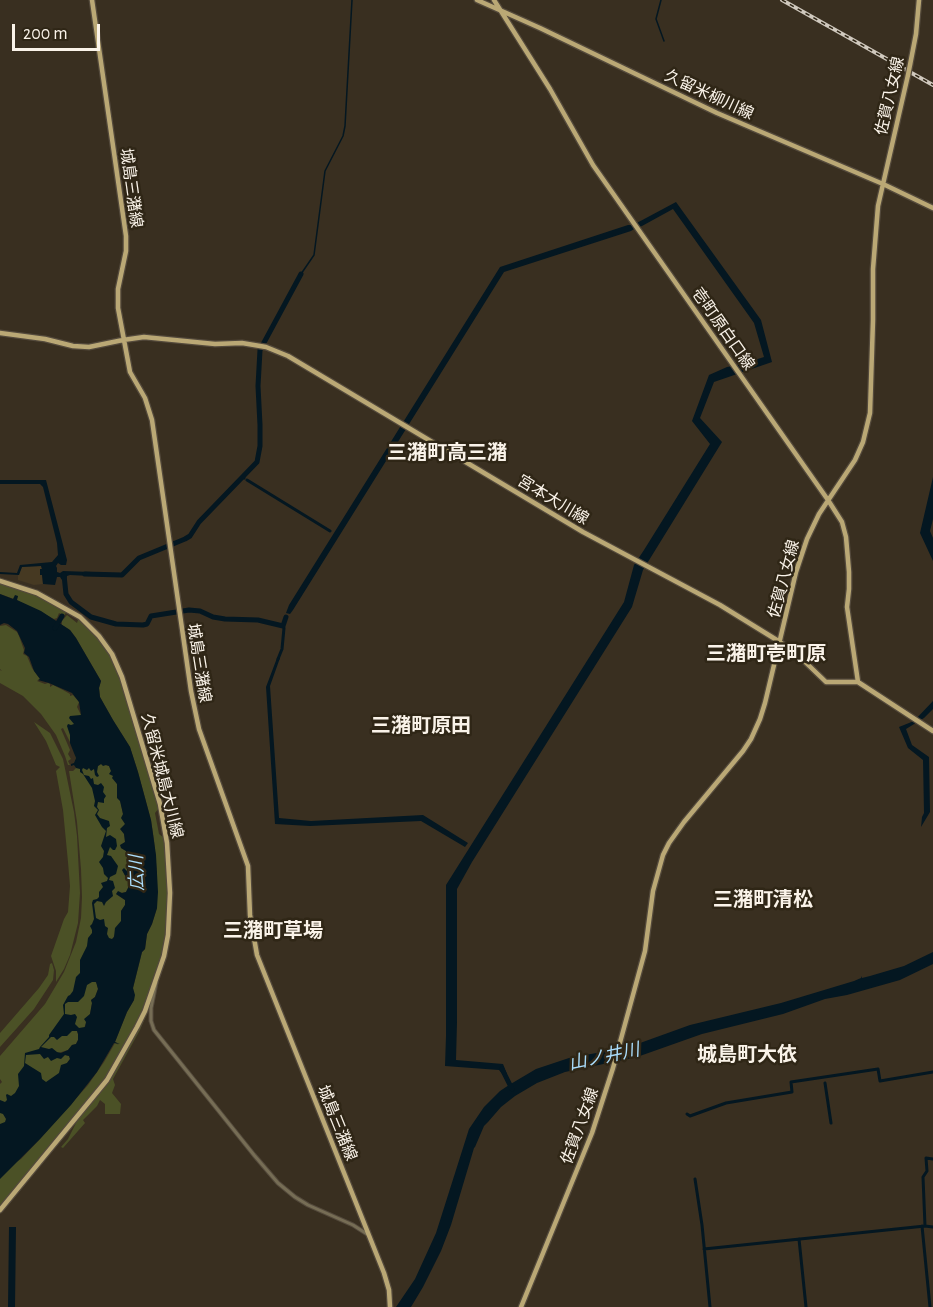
<!DOCTYPE html>
<meta charset="utf-8">
<style>
body{margin:0}
#map{position:relative;width:933px;height:1307px;overflow:hidden;background:#392f20;font-family:"Alegreya Sans",sans-serif}
canvas{display:block}
.scale{position:absolute;left:12px;top:24px;width:88px;height:27px;box-sizing:border-box;border:3px solid #faf3e9;border-top:0;padding-left:8px;font-size:18px;line-height:21px;white-space:nowrap;color:#faf3e9;-webkit-text-stroke:4px #2f2616;paint-order:stroke}
</style>
<div id="map">
<canvas width="933" height="1307"></canvas>
<div class="scale">200 m</div>
</div>
<script>
const c = document.querySelector('canvas').getContext('2d');
c.lineJoin = 'round';
function paint(path, color) {
  c.fillStyle = color;
  c.fill(path, 'evenodd');
}
function poly(rows) {
  const path = new Path2D();
  for (const r of rows) {
    path.moveTo(r[0], r[1]);
    for (let i = 2; i < r.length; i += 2) path.lineTo(r[i], r[i + 1]);
  }
  return path;
}
function trace(path, color, width, dash) {
  c.strokeStyle = color;
  c.lineWidth = width;
  c.lineCap = dash ? 'butt' : 'round';
  c.setLineDash(dash || []);
  c.stroke(path);
}
function drawText(font, color, halo, rows, align = 'center') {
  c.font = font + ' "Alegreya Sans","Noto Sans JP",sans-serif';
  c.lineWidth = 5;
  c.setLineDash([]);
  c.textBaseline = 'middle';
  c.strokeStyle = halo;
  c.fillStyle = color;
  for (const [text, x, y, turn = 0] of rows) {
    c.save();
    c.translate(x, y);
    c.rotate((+turn || 0) * Math.PI / 180);
    c.textAlign = isNaN(turn) ? turn : align;
    if (halo) c.strokeText(text, 0, 0);
    c.fillText(text, 0, 0);
    c.restore();
  }
}
paint(poly([
 [41,566,43,584,34,585,18,580,18,575,22,567]
]), '#463922');
paint(poly([
 [0,582,32,593,67,611,64,616,59,613,57,618,54,619,16,600,18,596,14,599,0,594],
 [67,615,77,623,78,620,74,615,80,619,98,637,110,655,123,684,159,808,155,813,159,834,164,838,168,888,167,924,163,954,152,986,137,1022,120,1054,102,1083,0,1206,0,1172,21,1159,40,1139,88,1085,104,1062,115,1043,119,1045,115,1042,127,1012,134,1000,133,988,142,952,145,949,147,934,152,924,157,908,157,874,154,840,151,820,138,772,130,747,113,720,100,697,99,688,101,681,76,638,70,630,62,625,62,621],
 [6,625,17,632,19,636,24,650,23,654,27,656,32,668,40,679,37,681,45,684,48,683,50,684,50,687,53,685,63,690,70,694,70,696,73,695,79,702,77,707,81,715,72,721,74,723,78,755,74,763,76,758,74,750,63,728,61,729,70,750,68,754,71,759,68,761,70,765,68,765,65,756,56,735,41,714,23,696,0,683,0,670,2,671,0,669,0,626],
 [34,722,50,733,63,759,74,812,77,836,80,893,78,923,70,955,64,969,56,982,56,971,51,956,64,919,68,912,70,886,68,862,63,810,56,771,60,767,56,765,46,741],
 [101,764,109,766,117,784,125,824,124,827,125,842,121,848,126,851,128,864,127,872,122,870,128,881,128,888,126,892,116,894,125,900,125,905,121,911,122,921,112,940,100,943,104,962,103,971,84,985,94,980,97,984,98,989,95,997,91,1000,92,1003,90,1014,84,1028,71,1029,77,1031,78,1034,78,1040,76,1044,72,1045,68,1050,55,1054,65,1055,69,1056,70,1059,50,1085,35,1075,41,1085,11,1114,0,1133,0,1084,2,1082,0,1079,0,1056,45,1004,64,972,76,942,81,918,82,897,81,869,77,822,69,771,73,771,76,768,75,766,98,766],
 [52,963,54,970,53,980,34,1009,0,1047,0,1033,39,988,48,975,50,964],
 [152,995,148,1011,140,1030,113,1079,115,1085,112,1093,121,1104,120,1114,105,1114,105,1104,100,1100,97,1106,83,1120,85,1123,63,1148,61,1147,68,1139,78,1119,111,1077]
]), '#4b5126');
paint(poly([
 [676,202,761,320,772,362,714,382,700,418,722,442,643,570,632,607,472,862,457,889,457,1022,456,1060,503,1064,507,1074,504,1076,499,1070,445,1066,446,1036,446,885,624,602,634,565,644,550,710,444,692,421,709,375,727,367,739,365,764,357,754,323,673,209,642,226,634,229,631,231,504,272,293,610,290,614,286,613,289,605,500,267,628,225,633,225],
 [933,477,933,519,930,531,933,538,933,561,920,533],
 [0,480,46,480,67,560,66,565,61,565,58,563,56,566,57,568,57,572,60,573,63,571,91,572,90,576,70,575,67,576,66,580,62,580,60,577,57,577,55,585,43,584,42,575,40,575,40,569,42,569,41,566,22,567,19,575,0,574,0,572,17,573,20,565,52,562,58,555,57,543,43,487,40,484,0,484],
 [0,594,13,599,15,595,18,596,17,600,41,611,70,630,76,638,101,681,99,688,100,697,113,720,130,747,138,772,151,820,156,855,158,892,157,908,152,924,147,934,145,949,142,952,133,988,135,995,134,1000,127,1012,115,1042,120,1044,114,1043,97,1072,71,1105,40,1139,0,1179,0,1124,5,1122,6,1119,3,1114,0,1113,0,1100,5,1102,7,1100,6,1095,7,1094,11,1096,15,1093,19,1086,18,1074,24,1066,25,1053,39,1049,40,1047,49,1037,49,1035,64,1014,63,1005,68,996,70,995,73,991,76,977,80,973,80,960,87,946,88,938,92,933,92,930,90,926,92,924,94,919,92,903,93,900,97,899,99,897,99,892,103,887,101,883,107,881,108,878,104,874,103,868,99,862,103,857,104,851,101,846,106,831,102,827,95,815,98,810,94,806,95,801,92,788,83,774,80,772,80,769,76,768,74,765,71,766,71,764,74,763,76,758,70,743,70,735,67,726,68,724,71,725,74,724,69,718,70,716,81,715,79,702,72,693,49,683,38,680,40,679,34,671,29,657,24,653,25,648,17,631,8,624,4,623,0,625],
 [101,764,103,766,106,765,109,766,111,771,109,774,113,776,112,778,117,784,117,798,120,801,123,814,121,818,125,824,120,829,124,834,125,842,120,845,121,848,126,851,128,864,127,871,124,868,122,870,128,881,128,888,126,892,122,893,118,891,116,894,125,900,125,905,121,911,121,921,115,928,114,937,112,939,109,938,107,934,108,928,105,926,104,919,100,920,96,918,94,904,97,901,102,902,104,906,106,902,113,896,112,891,115,888,113,881,109,880,110,877,116,874,118,866,111,856,107,855,110,847,113,850,115,850,117,846,116,839,110,835,106,837,107,828,110,826,109,821,100,818,97,814,99,810,97,807,98,802,104,803,104,799,106,796,103,792,104,787,101,783,98,785,94,784,93,778,91,779,89,776,84,775,82,770,83,768,87,770,89,768,91,771,94,769,95,775,97,777,99,776,97,772,98,766],
 [92,982,96,982,98,989,95,997,91,1000,92,1003,90,1014,84,1019,86,1022,85,1027,79,1028,75,1024,77,1017,75,1014,71,1015,65,1014,65,1004,68,1002,78,1002,84,996,87,985],
 [72,1031,77,1031,78,1034,78,1040,76,1044,72,1045,68,1050,61,1053,57,1052,52,1048,49,1049,41,1047,51,1037,54,1037,57,1040,62,1036,67,1036],
 [40,1054,44,1059,48,1057,51,1061,57,1058,61,1059,65,1055,69,1056,70,1059,67,1063,61,1065,59,1073,46,1082,42,1079,41,1073,25,1063,26,1055],
 [279,656,280,658,270,686,279,818,311,821,423,815,468,843,465,847,421,821,310,826,275,824,266,687,277,658],
 [933,701,933,709,924,718,906,729,912,745,929,757,930,812,921,827,922,817,924,813,923,760,908,748,899,727,914,721],
 [933,952,933,964,900,980,847,995,825,999,783,1014,702,1034,637,1057,565,1072,537,1083,515,1096,501,1107,488,1122,484,1126,475,1147,474,1148,451,1225,441,1251,423,1287,411,1307,396,1307,415,1279,436,1233,469,1129,484,1107,500,1091,509,1085,536,1069,569,1058,629,1047,690,1025,781,1003,854,981,861,978,861,976,862,978,870,976,904,966],
 [9,1227,16,1227,15,1307,8,1307]
]), '#041721');
trace(poly([
 [661,0,656,19,664,41],
 [301,274,314,255,325,171,343,136,345,126,352,0]
]), '#041721', 1.5);
trace(poly([
 [242,477,244,478],
 [247,480,330,531],
 [278,659,282,649,284,628,283,626],
 [825,1083,831,1123],
 [687,1114,690,1116,726,1103,792,1092,791,1082,878,1069,880,1081,933,1072],
 [695,1179,702,1225,710,1307],
 [922,1226,930,1307],
 [925,1226,923,1177,927,1171,926,1158,933,1159],
 [799,1239,806,1307],
 [704,1249,925,1226,933,1227]
]), '#041721', 3);
trace(poly([
 [85,574,122,575,139,558,185,539,190,536,199,522,257,462,260,446,260,425,258,386,260,350,301,274],
 [64,575,66,594,71,602,91,617,116,624,143,625,147,624,151,616,189,610,200,611,213,617,225,619,258,620,283,626,286,617],
 [55,628,62,616],
 [502,1069,512,1089]
]), '#041721', 5);
const minor = poly([
 [156,983,151,1008,151,1021,154,1030,254,1155,278,1183,295,1197,308,1205,353,1225,367,1234]
]);
const major = poly([
 [92,0,126,236,126,251,118,289,118,308,130,372,145,398,152,420,191,691,199,729,248,866,250,915,257,955,384,1273,389,1290,390,1307],
 [477,0,540,28,717,113,883,184,933,208],
 [494,0,550,89,593,165,828,500,842,522,846,537,849,572,849,589,847,607,858,682],
 [910,65,916,34,919,0],
 [0,333,45,339,73,346,89,347,123,340,144,337,215,344,242,343,266,347,288,356,583,532,720,605,780,642,800,657,826,682,858,682,933,731],
 [0,581,37,593,80,617,99,636,112,654,122,677,160,804,167,843,170,893,168,935,164,956,145,1011,137,1027,107,1080,0,1210],
 [521,1307,592,1133,613,1068,645,951,653,891,663,855,669,843,684,822,743,751,751,739,760,719,765,703,796,572,807,539,819,514,855,460,863,442,870,413,873,320,873,269,878,206,908,75]
]);
trace(minor, '#544a3c', 5);
trace(major, '#544a3c', 7);
trace(minor, '#766d55', 3);
trace(major, '#baa875', 4.5);
const rail = poly([
 [782,0,933,85]
]);
trace(rail, '#cfc8bd', 4);
trace(rail, '#2f2616', 1.5, [4.5]);
const majorBridge = poly([
 [908,75,910,65]
]);
trace(majorBridge, '#544a3c', 7, []);
trace(majorBridge, '#baa875', 4.5);
drawText('16px', '#faf3e9', '#2f2616', [
 ["久留米柳川線",709,95,25],
 ["佐賀八女線",890,96,-77],
 ["城島三潴線",131,188,82],
 ["壱町原白口線",723,329,55],
 ["宮本大川線",553,500,31],
 ["佐賀八女線",784,579,-75],
 ["城島三潴線",199,663,81],
 ["久留米城島大川線",162,776,76],
 ["城島三潴線",337,1123,68],
 ["佐賀八女線",580,1126,-70]
]);
drawText('italic 18px', '#aaddfc', '#2f2616', [
 ["広川",137,873,-92],
 ["山ノ井川",604,1057,-12]
]);
drawText('bold 20px', '#faf3e9', '#2f2616', [
 ["三潴町高三潴",447,453],
 ["三潴町壱町原",766,654],
 ["三潴町原田",421,726],
 ["三潴町清松",763,900],
 ["三潴町草場",273,931],
 ["城島町大依",747,1055]
]);
</script>
